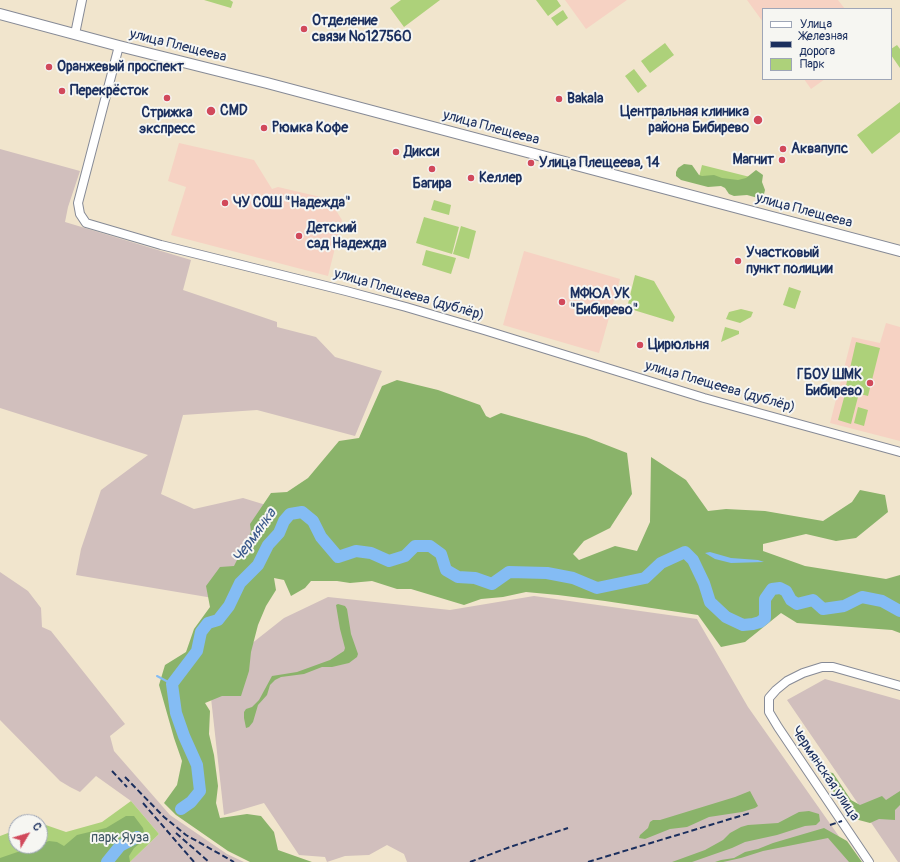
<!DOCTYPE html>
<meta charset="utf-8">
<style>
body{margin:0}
#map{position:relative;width:900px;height:862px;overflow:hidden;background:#f1e5cd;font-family:Pangolin,sans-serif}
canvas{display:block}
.legend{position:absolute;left:762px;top:8px;width:130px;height:72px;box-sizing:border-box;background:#f6f6f2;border:1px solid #9ea6b7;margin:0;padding:5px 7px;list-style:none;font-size:12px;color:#1b2f5e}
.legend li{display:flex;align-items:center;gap:8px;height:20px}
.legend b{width:20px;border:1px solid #9ea6b7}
.north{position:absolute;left:8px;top:814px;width:40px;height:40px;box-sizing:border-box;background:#f6f6f2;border:1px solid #9ea6b7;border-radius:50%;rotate:52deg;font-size:11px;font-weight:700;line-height:16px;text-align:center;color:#1b2f5e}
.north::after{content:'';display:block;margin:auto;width:14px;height:18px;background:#d1495b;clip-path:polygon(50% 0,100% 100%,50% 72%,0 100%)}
</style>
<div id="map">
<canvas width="900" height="862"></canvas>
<ul class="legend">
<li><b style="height:5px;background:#fff"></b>Улица</li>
<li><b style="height:5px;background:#1b2f5e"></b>Железная дорога</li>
<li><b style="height:11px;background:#add17a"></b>Парк</li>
</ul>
<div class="north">С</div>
</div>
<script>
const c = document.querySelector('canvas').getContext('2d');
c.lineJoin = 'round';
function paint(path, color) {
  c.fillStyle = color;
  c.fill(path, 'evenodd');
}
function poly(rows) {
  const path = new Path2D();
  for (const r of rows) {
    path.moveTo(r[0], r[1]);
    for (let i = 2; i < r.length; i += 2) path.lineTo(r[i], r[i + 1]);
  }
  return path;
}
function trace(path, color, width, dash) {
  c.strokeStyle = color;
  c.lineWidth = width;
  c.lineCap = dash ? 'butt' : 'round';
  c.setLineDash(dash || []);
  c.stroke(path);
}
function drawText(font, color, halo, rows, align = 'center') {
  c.font = font + ' Pangolin,sans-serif';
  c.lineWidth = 4;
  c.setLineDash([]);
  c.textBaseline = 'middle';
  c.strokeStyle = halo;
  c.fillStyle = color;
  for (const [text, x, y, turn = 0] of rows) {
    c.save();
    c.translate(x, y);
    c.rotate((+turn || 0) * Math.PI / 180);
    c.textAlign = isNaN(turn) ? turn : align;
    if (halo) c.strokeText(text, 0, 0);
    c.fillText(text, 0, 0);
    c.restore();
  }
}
paint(poly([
 [565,0,627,0,586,29],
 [747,0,838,0,845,9,763,9,763,22],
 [804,79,825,79,811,89],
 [179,143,254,160,272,189,278,187,329,199,342,220,328,276,171,235,186,187,168,181],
 [524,251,620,279,599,353,503,325],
 [886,323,900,327,900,441,830,423,852,337,880,343]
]), '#f6d2c3');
paint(poly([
 [0,149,80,171,68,207,65,222,191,260,183,290,277,322,277,327,316,337,335,357,382,371,355,436,257,410,183,415,161,494,194,509,243,498,266,505,219,599,76,575,81,549,101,490,148,455,0,408],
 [0,572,28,591,41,608,42,627,51,631,125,724,110,736,114,751,170,815,227,854,244,862,130,862,159,834,131,801,96,776,80,792,70,787,60,781,0,720],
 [534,596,697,619,748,707,857,862,407,862,404,854,387,845,369,855,345,856,327,862,325,857,299,855,264,803,224,815,211,698,246,648,284,618,328,597,450,610],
 [825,679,900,700,900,862,898,862,787,700]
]), '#d1bfbd');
paint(poly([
 [204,0,230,0,233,2,231,8],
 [401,0,440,0,404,27,390,8],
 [536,0,557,0,561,6,548,16],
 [563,10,568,18,557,26,551,18],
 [665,43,674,55,650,73,641,61],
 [897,45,900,49,900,68,891,55,891,49],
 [634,69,647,86,638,93,625,76],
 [900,102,900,132,872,154,857,135],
 [702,165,750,177,746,189,699,177],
 [434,200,451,205,449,215,431,210],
 [424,217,459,227,452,254,416,243],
 [461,226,476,231,469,259,453,254],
 [426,250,456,258,451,274,422,265],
 [635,275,654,281,675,317,673,322,627,308],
 [789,287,801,291,795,309,783,305],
 [741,309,753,312,751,317,740,323,726,319,729,312],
 [725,327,739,331,739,334,721,342],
 [856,342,880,348,868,396,845,390],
 [845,394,858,397,851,424,838,420],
 [858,407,868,410,864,426,854,423],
 [131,801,159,834,130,862,0,862,0,836,16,830,16,846,40,846,40,823,66,832,102,822]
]), '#add17a');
paint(poly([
 [684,164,692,165,699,175,702,176,714,175,722,178,738,180,746,178,756,170,763,175,762,182,765,190,764,194,762,197,758,198,747,195,734,196,729,194,725,188,721,186,708,187,681,180,676,176,676,172,678,168],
 [397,380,438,390,480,405,486,416,490,418,501,413,586,437,627,453,632,494,610,528,584,541,573,554,579,560,615,546,637,551,650,522,651,457,686,480,708,511,726,509,765,511,823,521,852,502,860,490,885,495,888,512,856,538,836,541,806,534,763,544,763,551,805,566,886,579,900,575,900,633,892,630,797,623,781,613,745,642,721,647,698,615,605,601,558,595,526,592,503,597,481,599,464,605,411,589,397,589,372,581,350,583,337,581,311,581,305,588,291,596,284,580,274,578,276,590,266,606,258,625,251,652,249,671,241,696,222,696,205,703,210,711,209,734,214,755,218,786,216,803,220,818,247,814,261,816,274,832,278,850,312,862,250,862,228,851,176,815,164,803,177,785,182,761,174,738,159,685,165,665,186,652,194,629,210,607,206,586,220,567,234,566,251,532,250,524,271,493,287,492,308,478,339,441,359,438,382,386],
 [338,604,345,606,347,609,351,634,358,654,357,657,349,663,332,667,322,667,304,674,281,677,275,680,270,685,267,695,258,705,253,722,249,727,246,728,244,718,244,712,246,709,252,707,259,700,272,676,297,672,330,660,344,651,345,648,340,629,336,605],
 [827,772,833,773,851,800,860,805,882,796,886,800,900,791,900,805,895,810,895,820,879,819,870,823,855,819,850,816,827,782],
 [750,791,758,806,755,808,742,812,709,817,687,827,670,829,645,839,639,838,640,835,648,828,650,822,653,820,660,820,735,797],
 [809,811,819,814,820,821,816,825,805,826,777,835,745,842,732,848,692,862,672,862,705,850,723,840,730,833,741,827,748,825,778,823,799,812],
 [126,816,134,816,143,828,145,836,143,841,134,848,129,856,130,862,0,862,0,858,35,846,40,846,40,844,49,841,57,842,64,846,77,835,106,828],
 [824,828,847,841,862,862,849,862,828,838,763,851,741,858,723,862,715,862,721,860,734,858,745,852,758,849,773,843]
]), '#8ab36a');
paint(poly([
 [710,552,731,558,758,560,764,562,731,563,715,559,705,553]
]), '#84bcf4');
trace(poly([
 [157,676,172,684]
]), '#84bcf4', 2);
trace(poly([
 [181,809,191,802,200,791,197,765,184,736,176,713,172,684,197,651,201,632,208,623,218,620,229,606,240,583,258,565,268,545,279,533,284,521,290,514,302,512,313,521,321,537,338,557,356,551,371,553,389,561,405,556,415,546,430,546,441,554,446,570,458,577,475,578,492,584,509,572,547,573,573,578,597,588,645,578,661,563,685,552,693,560,704,583,710,602,726,617,743,625,753,624,760,622,765,618,765,599,772,589,780,588,786,591,791,600,797,604,813,600,823,609,844,606,862,597,882,601,900,611],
 [107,862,120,846,137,837]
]), '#84bcf4', 12);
const minor = poly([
 [75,34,82,0],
 [119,46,78,203,80,214,86,223,161,245,346,291,406,307,484,330,704,398,900,452],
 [869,862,778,727,769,712,769,698,776,690,787,681,803,673,822,667,833,667,900,686]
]);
const major = poly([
 [0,14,119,46,267,83,900,251]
]);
trace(minor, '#868a96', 10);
trace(major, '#868a96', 12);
trace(minor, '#fff', 8);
trace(major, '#fff', 10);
trace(poly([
 [112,771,127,787],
 [125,777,164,817,186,835,234,862],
 [143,803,194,862],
 [830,825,842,821],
 [176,833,209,862],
 [470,862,510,847,568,828],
 [588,862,750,813]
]), '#1b2f5e', 2, [6, 3]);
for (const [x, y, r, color] of [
 [304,29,4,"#d1495b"],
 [49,67,4,"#d1495b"],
 [62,91,4,"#d1495b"],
 [167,98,4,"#d1495b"],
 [559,99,4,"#d1495b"],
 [211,111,5,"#d1495b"],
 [758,120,5,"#d1495b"],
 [264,128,4,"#d1495b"],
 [783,149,4,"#d1495b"],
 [396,152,4,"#d1495b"],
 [782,160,4,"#d1495b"],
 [531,163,4,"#d1495b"],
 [432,169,4,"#d1495b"],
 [471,178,4,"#d1495b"],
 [225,203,4,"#d1495b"],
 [299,236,4,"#d1495b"],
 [738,261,4,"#d1495b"],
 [562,302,4,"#d1495b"],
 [640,345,4,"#d1495b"],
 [870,383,4,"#d1495b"]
]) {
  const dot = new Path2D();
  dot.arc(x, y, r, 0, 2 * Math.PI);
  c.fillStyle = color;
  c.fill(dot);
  trace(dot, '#f6f6f2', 1.5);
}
drawText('bold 14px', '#1b2f5e', '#f6f6f2', [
 ["Отделение",312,21],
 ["связи №127560",312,37],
 ["Оранжевый проспект",57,67],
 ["Перекрёсток",70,91],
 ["Bakala",567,99],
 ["CMD",220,111],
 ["Центральная клиника",749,112,"right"],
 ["района Бибирево",749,128,"right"],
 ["Стрижка",167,113,"center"],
 ["экспресс",167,129,"center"],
 ["Рюмка Кофе",272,128],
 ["Аквапупс",791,149],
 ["Дикси",404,152],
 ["Магнит",774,160,"right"],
 ["Улица Плещеева, 14",539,163],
 ["Келлер",479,178],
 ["Багира",432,184,"center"],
 ["ЧУ СОШ \"Надежда\"",233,203],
 ["Детский",307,228],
 ["сад Надежда",307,244],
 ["Участковый",746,253],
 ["пункт полиции",746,269],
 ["МФЮА УК",570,294],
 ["\"Бибирево\"",570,310],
 ["Цирюльня",648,345],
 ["ГБОУ ШМК",862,375,"right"],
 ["Бибирево",862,391,"right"]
], 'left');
drawText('14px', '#1b2f5e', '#f6f6f2', [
 ["улица Плещеева",178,46,14],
 ["улица Плещеева",491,128,15],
 ["улица Плещеева",804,211,15],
 ["улица Плещеева (дублёр)",409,295,16],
 ["улица Плещеева (дублёр)",720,387,16],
 ["Чермянская улица",825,774,56]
]);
drawText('14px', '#405865', '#f6f6f2', [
 ["парк Яуза",120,838]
]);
drawText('italic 15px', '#3a598b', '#f6f6f2', [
 ["Чермянка",255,536,-54]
]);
</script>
